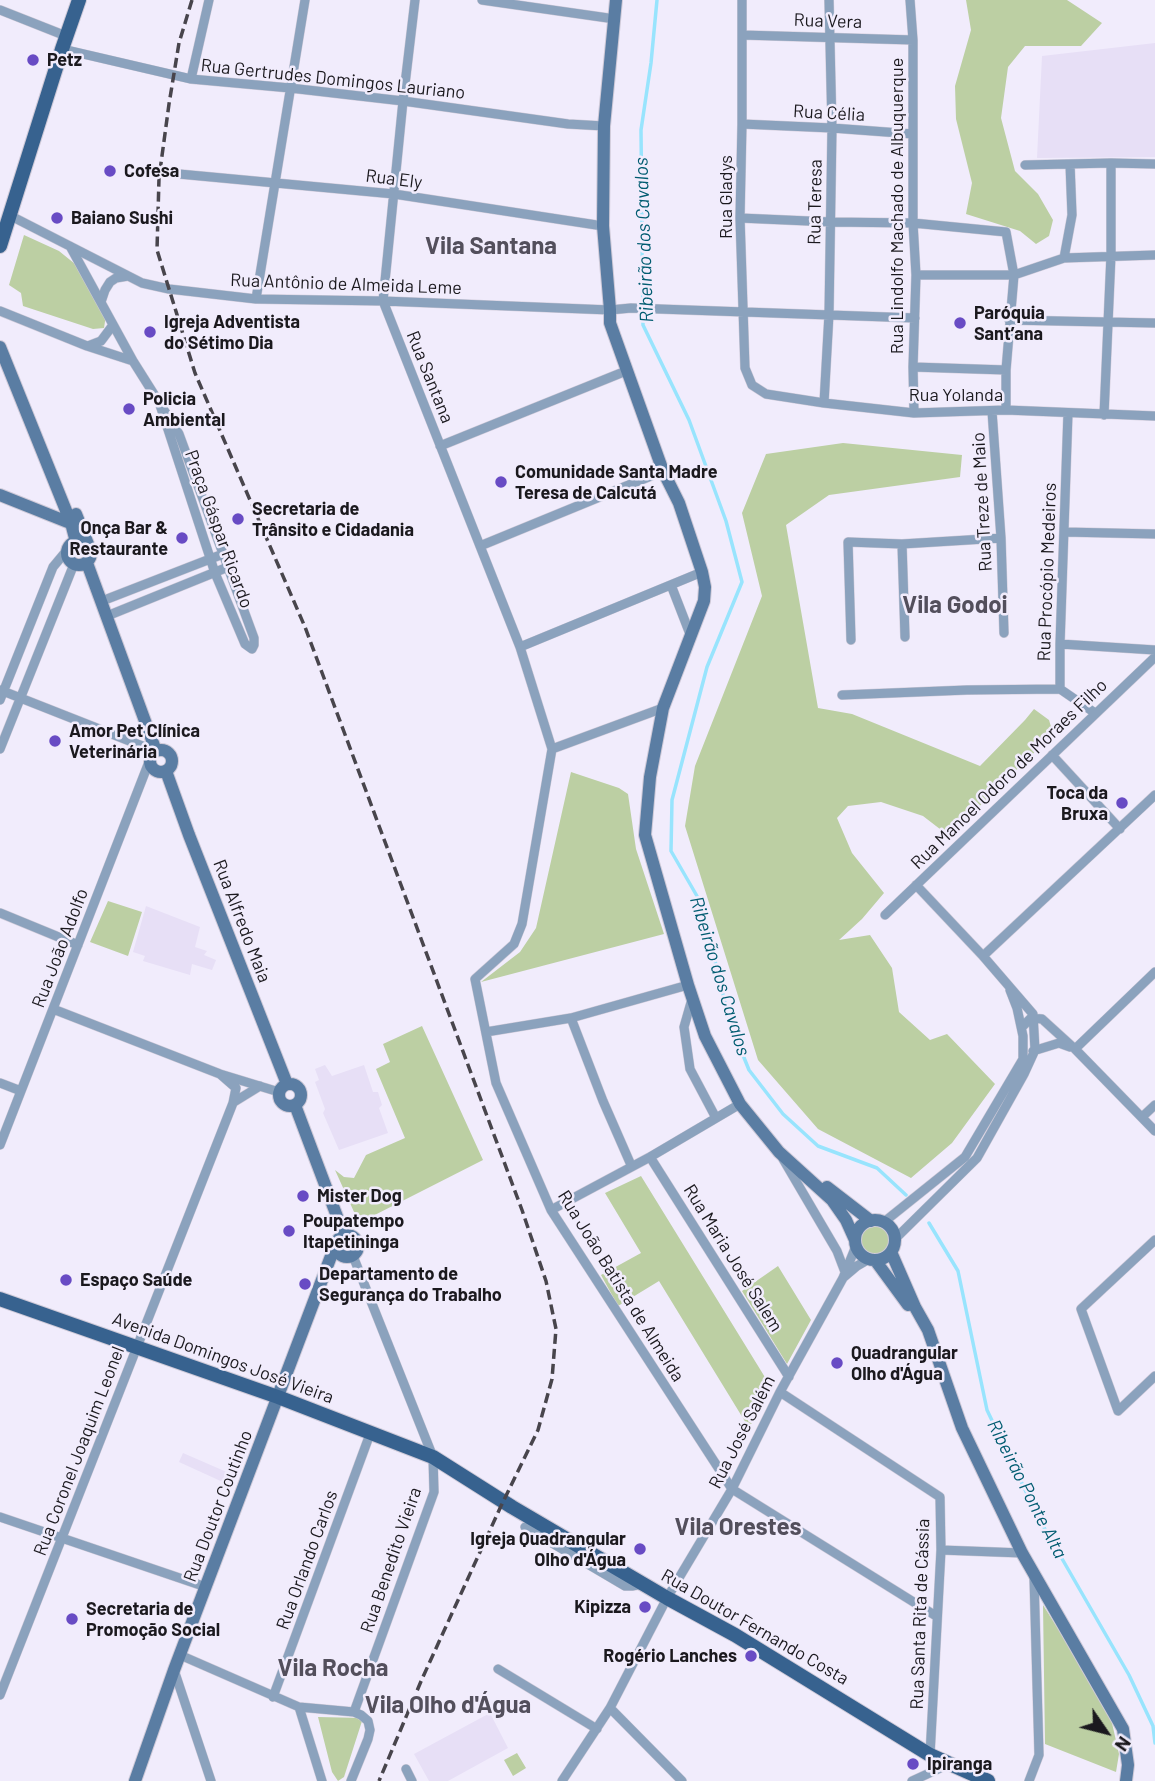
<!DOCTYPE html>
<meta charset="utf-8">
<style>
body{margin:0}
#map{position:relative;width:1155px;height:1781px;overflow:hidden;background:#f1ecfc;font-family:Barlow,sans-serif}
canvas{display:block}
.north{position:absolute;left:1071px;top:1697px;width:70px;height:70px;-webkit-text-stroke:5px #f1ecfc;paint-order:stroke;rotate:125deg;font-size:19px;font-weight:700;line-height:28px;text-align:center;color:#1b191e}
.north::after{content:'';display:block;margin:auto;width:24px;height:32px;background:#1b191e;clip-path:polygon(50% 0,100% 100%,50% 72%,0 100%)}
</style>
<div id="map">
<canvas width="1155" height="1781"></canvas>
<div class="north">N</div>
</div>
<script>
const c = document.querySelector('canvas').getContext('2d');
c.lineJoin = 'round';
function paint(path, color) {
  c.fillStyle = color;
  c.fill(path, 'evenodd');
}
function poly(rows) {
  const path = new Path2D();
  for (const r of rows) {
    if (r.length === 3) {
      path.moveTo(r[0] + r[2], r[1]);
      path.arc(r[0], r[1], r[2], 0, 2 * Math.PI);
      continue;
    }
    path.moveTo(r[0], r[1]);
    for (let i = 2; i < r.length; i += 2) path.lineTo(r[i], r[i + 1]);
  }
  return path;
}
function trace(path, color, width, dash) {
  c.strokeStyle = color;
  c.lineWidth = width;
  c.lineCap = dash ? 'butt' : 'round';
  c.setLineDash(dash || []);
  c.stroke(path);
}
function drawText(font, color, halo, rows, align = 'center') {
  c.font = font + ' Barlow,sans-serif';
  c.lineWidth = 5;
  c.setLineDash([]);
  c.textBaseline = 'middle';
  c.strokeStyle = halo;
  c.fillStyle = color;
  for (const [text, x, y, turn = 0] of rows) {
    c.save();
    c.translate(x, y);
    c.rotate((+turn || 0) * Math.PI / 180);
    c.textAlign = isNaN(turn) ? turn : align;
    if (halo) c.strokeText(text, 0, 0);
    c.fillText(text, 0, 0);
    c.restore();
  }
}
paint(poly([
 [1155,43,1155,157,1037,158,1042,56],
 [146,906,200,927,195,947,207,951,204,955,216,960,212,970,192,964,190,975,143,961,145,956,133,952],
 [325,1065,332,1076,364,1065,373,1092,378,1092,382,1105,379,1108,388,1133,339,1150,323,1113,325,1109,315,1082,319,1080,315,1069],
 [183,1453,229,1473,225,1483,179,1462],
 [490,1713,508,1748,448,1781,429,1781,414,1754]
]), '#e7dff6');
paint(poly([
 [966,0,1067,0,1102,23,1081,46,1025,46,1008,67,1001,118,1015,171,1038,194,1053,220,1049,236,1036,244,1020,231,966,214,972,183,956,119,955,86,971,30],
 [24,235,59,251,80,268,106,315,104,328,93,329,23,306,21,293,9,285],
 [843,443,962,455,960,477,829,495,786,525,818,708,852,714,980,766,1025,720,1034,709,1049,720,1052,730,1043,744,949,836,923,816,881,802,848,806,837,818,852,853,884,893,862,919,839,940,870,935,892,968,899,1012,930,1040,947,1034,995,1084,952,1143,911,1178,818,1129,758,1060,685,826,695,766,762,596,742,513,766,454],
 [571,772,619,788,628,794,636,849,664,934,481,982,520,952,536,928],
 [108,901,142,912,128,956,90,942],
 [422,1026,483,1160,359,1223,335,1170,344,1177,354,1178,366,1155,405,1138,376,1069,390,1062,383,1044],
 [641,1176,771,1387,749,1428,659,1281,618,1306,601,1275,641,1253,605,1193],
 [875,1240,16],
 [778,1266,811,1320,787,1364,742,1291],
 [1043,1605,1086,1673,1112,1723,1119,1754,1116,1772,1045,1744],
 [318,1717,363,1718,344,1777,338,1781,332,1772],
 [517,1753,526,1768,513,1776,504,1760]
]), '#bccfa3');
trace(poly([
 [657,0,651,63,641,130,643,325,689,420,726,521,742,582,707,667,672,800,671,851,701,903,730,1023,749,1070,783,1114,818,1146,877,1168,906,1195],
 [929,1223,958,1271,987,1410,1038,1517,1129,1675,1153,1726,1155,1743]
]), '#98e4fd', 3.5);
const street = poly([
 [415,0,403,101,383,301,520,647,552,749,522,924,514,944,475,979,496,1083,551,1210,732,1489,936,1616],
 [482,0,615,19],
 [742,0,742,124,740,218,745,368,752,385,766,394,824,403,914,413,1006,410,1155,416],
 [910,0,913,40,913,223,916,275,913,367,914,413],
 [0,10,66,36],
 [742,35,913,40],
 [62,49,191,79,290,88,403,101,568,124,604,126],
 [191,79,209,0],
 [742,124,832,128,913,134],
 [1025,165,1111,163,1155,164],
 [179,174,394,194,603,226],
 [9,215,142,283,169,289,256,299,383,301,610,310,631,308,915,318],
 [740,218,831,222,913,223,1006,232,1014,275,1006,370,1006,410],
 [70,246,133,361,179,434,254,638,254,645,252,649,245,644,215,573,160,405],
 [1064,258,1155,255],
 [916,275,1014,275,1064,258,1072,215,1070,164],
 [256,299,305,0],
 [101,302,105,290,110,282,116,278,128,276],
 [0,311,87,346,133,361],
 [1009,320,1155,323],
 [88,346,101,341,113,325],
 [913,367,1006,370],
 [824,403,829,314,832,128,829,0],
 [992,411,1001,538,1004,633],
 [1068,413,1060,644,1060,689,1095,713],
 [1104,415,1111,255,1111,163],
 [440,446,626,371],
 [1064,532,1155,534],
 [902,544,905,637],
 [480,546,663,471],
 [671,585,690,634],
 [102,601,223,554],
 [107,616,228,567],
 [851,640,848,542,902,544,1001,538],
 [1060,644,1155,650],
 [520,647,702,572],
 [0,690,155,751],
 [842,695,967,690,1060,689],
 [0,700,53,567,68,549],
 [0,749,74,564],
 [552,749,663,708],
 [1052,755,1120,829],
 [0,913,78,945],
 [885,915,1155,657],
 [983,956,1155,795],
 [692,999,684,1027,690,1069,716,1118],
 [53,1009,220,1074,279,1092],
 [571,1018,603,1101,631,1165],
 [1022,1027,1031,1018,1042,1019,1075,1049,1155,1131],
 [486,1032,571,1018,688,985],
 [1075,1049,1155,972],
 [1033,1051,1059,1043,1070,1047],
 [0,1083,21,1091],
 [234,1102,260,1086],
 [1142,1117,1155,1105],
 [0,1145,149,762],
 [650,1157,789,1377],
 [783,1159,837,1251,845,1272],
 [551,1210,650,1157,740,1104],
 [884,1222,965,1157,1023,1059,1023,1036,1017,1008,1010,990],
 [895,1239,977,1158,1024,1074,1035,1050,1033,1014,983,956,916,885],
 [1155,1240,1081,1309,1118,1411,1155,1376],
 [353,1256,433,1457,434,1492,354,1712],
 [844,1277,857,1266,869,1259],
 [780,1392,940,1497,941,1550,930,1755],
 [0,1517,206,1587],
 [525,1527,625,1586,632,1586,643,1584],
 [941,1550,1022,1553],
 [180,1655,299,1707,354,1712,361,1715,368,1721,370,1730,368,1739,351,1781],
 [498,1669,597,1729],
 [174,1670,211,1781],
 [0,1695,233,1103,236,1088,220,1074],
 [273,1697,370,1434],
 [299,1707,322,1781],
 [610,1708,682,1781],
 [406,1769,412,1781],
 [562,1781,610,1708,667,1598,732,1489,780,1392,843,1278,856,1246],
 [912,1781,949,1764],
 [1029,1781,1039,1755,1034,1577]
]);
const secondary = poly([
 [616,0,604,126,603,226,610,310,610,323,663,471,679,503,702,572,705,587,704,601,663,708,650,777,645,835,688,985,705,1036,740,1104,779,1152,832,1200,846,1220,855,1240],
 [0,347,71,523,76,542],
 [0,495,75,525],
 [76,514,88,544],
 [79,553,12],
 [87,563,156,751],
 [161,761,11],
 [166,771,189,835,287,1084],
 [290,1095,11],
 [295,1105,344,1235],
 [827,1187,871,1221],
 [875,1240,20],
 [347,1246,11],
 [891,1252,915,1307,928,1330,962,1428,1022,1553,1123,1729,1128,1765,1126,1781],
 [875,1260,908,1305],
 [135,1781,174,1670,336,1243]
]);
const primary = poly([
 [0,246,62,49,79,0],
 [0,1299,278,1397,433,1457,512,1507,667,1598,735,1635,930,1755,988,1781]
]);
trace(street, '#cfcad8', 10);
trace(secondary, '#cfcad8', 14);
trace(primary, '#cfcad8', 16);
trace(street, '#8ba2bd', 9);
trace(secondary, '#5a7da3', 12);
trace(primary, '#37628f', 14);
trace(poly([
 [192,0,179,43,169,104,159,178,157,250,195,373,305,627,522,1210,546,1281,556,1329,552,1379,538,1430,501,1506,422,1679,379,1781]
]), '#48454c', 3.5, [10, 5]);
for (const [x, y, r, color] of [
 [33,60,7,"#684bc4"],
 [110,171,7,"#684bc4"],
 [57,218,7,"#684bc4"],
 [960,323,7,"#684bc4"],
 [150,332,7,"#684bc4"],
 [129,409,7,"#684bc4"],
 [501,482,7,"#684bc4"],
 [238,519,7,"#684bc4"],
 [182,538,7,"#684bc4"],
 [55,741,7,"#684bc4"],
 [1122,803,7,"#684bc4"],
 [303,1196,7,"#684bc4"],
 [289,1231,7,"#684bc4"],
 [66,1280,7,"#684bc4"],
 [305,1284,7,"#684bc4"],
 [837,1363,7,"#684bc4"],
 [640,1549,7,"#684bc4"],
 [645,1607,7,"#684bc4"],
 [72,1619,7,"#684bc4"],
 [751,1656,7,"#684bc4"],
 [913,1764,7,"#684bc4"]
]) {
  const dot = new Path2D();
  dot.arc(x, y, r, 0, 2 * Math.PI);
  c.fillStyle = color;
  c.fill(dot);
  trace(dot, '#f1ecfc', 2.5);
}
drawText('18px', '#1b191e', '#f1ecfc', [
 ["Rua Vera",828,21,2],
 ["Rua Gertrudes Domingos Lauriano",333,79,6],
 ["Rua Célia",829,113,3],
 ["Rua Ely",394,179,7],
 ["Rua Gladys",726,197,-90],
 ["Rua Teresa",815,202,-89],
 ["Rua Lindolfo Machado de Albuquerque",897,206,-90],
 ["Rua Antônio de Almeida Leme",346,284,2],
 ["Rua Santana",430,377,68],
 ["Rua Yolanda",956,395],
 ["Rua Treze de Maio",982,502,-93],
 ["Praça Gáspar Ricardo",219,529,70],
 ["Rua Procópio Medeiros",1047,572,-88],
 ["Rua Manoel Odoro de Moraes Filho",1009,774,-44],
 ["Rua Alfredo Maia",242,921,69],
 ["Rua João Adolfo",60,948,-69],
 ["Rua Maria José Salem",733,1258,58],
 ["Rua João Batista de Almeida",621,1286,58],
 ["Avenida Domingos José Vieira",223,1358,20],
 ["Rua José Salém",742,1432,-63],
 ["Rua Coronel Joaquim Leonel",79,1451,-69],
 ["Rua Doutor Coutinho",218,1506,-69],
 ["Rua Orlando Carlos",307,1560,-70],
 ["Rua Benedito Vieira",391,1560,-71],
 ["Rua Santa Rita de Cássia",920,1614,-88],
 ["Rua Doutor Fernando Costa",755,1627,30]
]);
drawText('bold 18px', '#1b191e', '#f1ecfc', [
 ["Petz",47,60],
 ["Cofesa",124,171],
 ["Baiano Sushi",71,218],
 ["Paróquia",974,313],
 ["Sant’ana",974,334],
 ["Igreja Adventista",164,322],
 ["do Sétimo Dia",164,343],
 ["Policia",143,399],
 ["Ambiental",143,420],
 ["Comunidade Santa Madre",515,472],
 ["Teresa de Calcutá",515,493],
 ["Secretaria de",252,509],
 ["Trânsito e Cidadania",252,530],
 ["Onça Bar &",168,528,"right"],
 ["Restaurante",168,549,"right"],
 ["Amor Pet Clínica",69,731],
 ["Veterinária",69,752],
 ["Toca da",1108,793,"right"],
 ["Bruxa",1108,814,"right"],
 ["Mister Dog",317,1196],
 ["Poupatempo",303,1221],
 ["Itapetininga",303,1242],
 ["Departamento de",319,1274],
 ["Segurança do Trabalho",319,1295],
 ["Espaço Saúde",80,1280],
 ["Quadrangular",851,1353],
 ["Olho d'Água",851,1374],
 ["Igreja Quadrangular",626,1539,"right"],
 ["Olho d'Água",626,1560,"right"],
 ["Kipizza",631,1607,"right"],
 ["Secretaria de",86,1609],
 ["Promoção Social",86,1630],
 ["Rogério Lanches",737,1656,"right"],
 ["Ipiranga",927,1764]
], 'left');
drawText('italic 19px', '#015c71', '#f1ecfc', [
 ["Ribeirão dos Cavalos",644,240,-92],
 ["Ribeirão dos Cavalos",720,976,73],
 ["Ribeirão Ponte Alta",1027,1489,63]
]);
drawText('bold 24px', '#534f5c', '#f1ecfc', [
 ["Vila Santana",491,246],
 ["Vila Godoi",955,605],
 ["Vila Orestes",738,1527],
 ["Vila Rocha",333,1668],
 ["Vila Olho d'Água",448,1705]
]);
</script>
